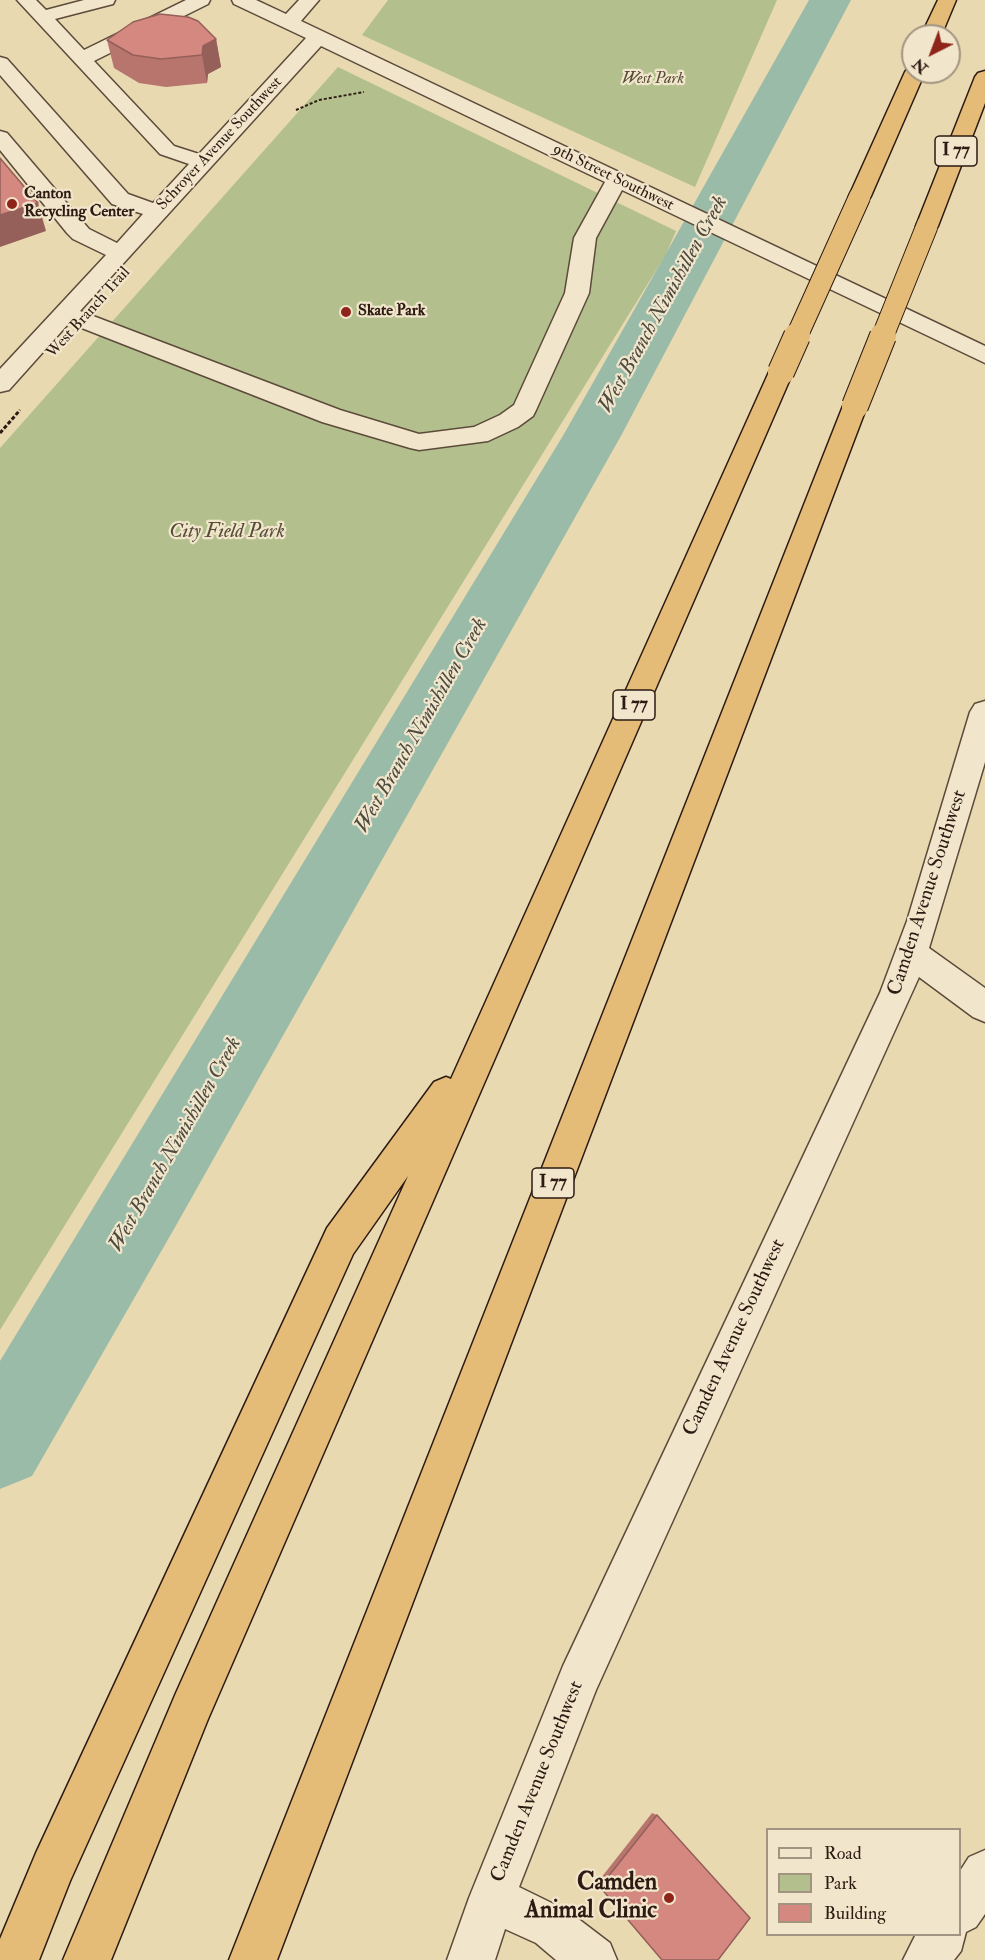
<!DOCTYPE html>
<style>
body{margin:0}
#map{position:relative;width:985px;height:1960px;overflow:hidden;background:#e9d9b1;font-family:"IM FELL Double Pica",serif}
canvas{display:block}
.legend{position:absolute;left:766px;top:1828px;width:195px;height:108px;box-sizing:border-box;background:#f1e6cc;border:2px solid #a39482;margin:0;padding:8px 10px;list-style:none;font-size:18px;color:#2d1a12}
.legend li{display:flex;align-items:center;gap:12px;height:30px}
.legend b{width:30px;border:2px solid #a39482}
.north{position:absolute;left:901px;top:24px;width:60px;height:60px;box-sizing:border-box;background:#f1e6cc;border:2px solid #a39482;border-radius:50%;rotate:222deg;font-size:16px;font-weight:700;line-height:24px;text-align:center;color:#2d1a12}
.north::after{content:'';display:block;margin:auto;width:21px;height:27px;background:#8f2418;clip-path:polygon(50% 0,100% 100%,50% 72%,0 100%)}
</style>
<div id="map">
<canvas width="985" height="1960"></canvas>
<ul class="legend">
<li><b style="height:8px;background:#f1e6cc"></b>Road</li>
<li><b style="height:16px;background:#b3c08e"></b>Park</li>
<li><b style="height:16px;background:#d58880"></b>Building</li>
</ul>
<div class="north">N</div>
</div>
<script>
const c = document.querySelector('canvas').getContext('2d');
c.lineJoin = 'round';
function paint(path, color) {
  c.fillStyle = color;
  c.fill(path, 'evenodd');
}
function poly(rows) {
  const path = new Path2D();
  for (const r of rows) {
    path.moveTo(r[0], r[1]);
    for (let i = 2; i < r.length; i += 2) path.lineTo(r[i], r[i + 1]);
  }
  return path;
}
function trace(path, color, width, dash) {
  c.strokeStyle = color;
  c.lineWidth = width;
  c.lineCap = dash ? 'butt' : 'round';
  c.setLineDash(dash || []);
  c.stroke(path);
}
function drawText(font, color, halo, rows, align = 'center') {
  c.font = font + ' "IM FELL Double Pica",serif';
  c.lineWidth = 4.5;
  c.setLineDash([]);
  c.textBaseline = 'middle';
  c.strokeStyle = halo;
  c.fillStyle = color;
  for (const [text, x, y, turn = 0] of rows) {
    c.save();
    c.translate(x, y);
    c.rotate((+turn || 0) * Math.PI / 180);
    c.textAlign = isNaN(turn) ? turn : align;
    if (halo) c.strokeText(text, 0, 0);
    c.fillText(text, 0, 0);
    c.restore();
  }
}
paint(poly([
 [388,0,777,0,695,187,362,35],
 [338,67,676,231,665,256,0,1330,0,448]
]), '#b3c08e');
paint(poly([
 [809,0,851,0,622,434,174,1229,32,1476,0,1489,0,1361,564,434,809,0]
]), '#99bba7');
const minor = poly([
 [17,0,36,0,46,10,84,0,115,0,113,4,55,19,84,50,186,0,210,0,208,4,94,61,174,146,199,154,306,38,234,4,232,0,256,0,286,14,299,0,319,0,301,21,985,346,985,363,622,190,596,238,589,293,536,410,533,416,518,427,488,441,419,450,410,448,322,422,69,323,9,390,0,392,0,369,106,255,73,239,67,233,0,150,0,131,7,133,89,229,117,243,143,214,112,204,0,75,0,57,7,59,128,194,153,203,189,164,160,154,17,0],
 [321,46,605,182,574,238,565,293,514,405,500,415,474,427,419,434,340,410,80,311,321,46],
 [985,701,985,762,929,948,985,988,985,1022,973,1017,919,977,596,1690,519,1887,568,1911,610,1943,617,1960,556,1960,536,1943,505,1929,495,1960,447,1960,469,1898,563,1666,880,993,907,921,970,712,975,704,985,701],
 [985,1850,985,1914,976,1927,966,1932,961,1951,954,1960,903,1960,916,1934,960,1934,960,1871,969,1857,985,1850]
]);
const highway = poly([
 [938,0,956,0,941,36,921,36,938,0],
 [913,67,913,72,925,72,871,196,868,201,860,203,852,201,849,196,905,72,908,68,913,67],
 [985,71,985,103,938,226,935,231,927,233,919,231,916,226,975,77,978,73,985,71],
 [781,364,790,367,793,372,208,1719,111,1960,63,1960,176,1693,408,1176,353,1254,70,1881,39,1960,0,1960,0,1939,36,1853,327,1228,434,1082,446,1077,451,1079,769,372,772,367,781,364],
 [855,398,864,400,867,406,277,1960,229,1960,843,406,846,400,855,398]
]);
trace(minor, '#5c4a3a', 3);
trace(highway, '#2d1a12', 3);
trace(poly([
 [296,110,319,100,364,92]
]), '#2d1a12', 2, [3, 2]);
trace(poly([
 [0,433,20,410]
]), '#2d1a12', 3, [4, 2]);
paint(minor, '#f1e6cc');
paint(highway, '#e4bc78');
const highwayBridgeFar1 = poly([
 [796,338,860,196],
 [882,338,927,226]
]);
const highwayBridge = poly([
 [781,372,797,336],
 [855,406,883,336]
]);
trace(highwayBridgeFar1, '#2d1a12', 23, []);
trace(highwayBridge, '#2d1a12', 28, []);
trace(highwayBridgeFar1, '#e4bc78', 21);
trace(highwayBridge, '#e4bc78', 26);
paint(poly([
 [216,39,221,67,208,74,207,83,166,87,139,83,114,68,107,40],
 [652,1813,657,1815,662,1960,597,1883]
]), '#b7756e');
paint(poly([
 [216,39,221,67,208,74,207,83,202,55,203,46],
 [38,203,46,231,0,247,0,215]
]), '#955f5a');
const building = poly([
 [160,14,188,17,198,21,216,39,203,46,202,55,161,59,133,55,107,40,133,22,160,14],
 [0,158,38,203,0,215,0,158],
 [657,1815,750,1918,718,1960,662,1960,600,1887,657,1815]
]);
paint(building, '#d58880');
trace(building, '#955f5a', 1.5);
for (const [x, y, r, color] of [
 [12,204,6,"#8f2418"],
 [346,312,6,"#8f2418"],
 [669,1898,6,"#8f2418"]
]) {
  const dot = new Path2D();
  dot.arc(x, y, r, 0, 2 * Math.PI);
  c.fillStyle = color;
  c.fill(dot);
  trace(dot, '#f1e6cc', 2);
}
drawText('italic 16px', '#554c37', '#f1e6cc', [
 ["West Park",653,80]
]);
drawText('16px', '#2d1a12', '#f1e6cc', [
 ["Schroyer Avenue Southwest",220,144,-47],
 ["9th Street Southwest",613,178,26],
 ["West Branch Trail",89,313,-48]
]);
drawText('bold 16px', '#2d1a12', '#f1e6cc', [
 ["Canton",24,195],
 ["Recycling Center",24,213],
 ["Skate Park",358,312]
], 'left');
for (const [x, y, w] of [
 [956,151,42],
 [634,705,42],
 [553,1183,42]
]) {
  const box = new Path2D();
  box.roundRect(x - w / 2, y - 15, w, 30, 4.5);
  c.fillStyle = '#f1e6cc';
  c.fill(box);
  trace(box, '#2d1a12', 1.5);
}
drawText('bold 18px', '#2d1a12', null, [
 ["I 77",956,151],
 ["I 77",634,705],
 ["I 77",553,1183]
]);
drawText('italic 20px', '#554c37', '#f1e6cc', [
 ["City Field Park",227,533]
]);
drawText('20px', '#2d1a12', '#f1e6cc', [
 ["Camden Avenue Southwest",928,893,-72],
 ["Camden Avenue Southwest",735,1338,-65],
 ["Camden Avenue Southwest",538,1782,-68]
]);
drawText('italic 21px', '#4d4a3f', '#f1e6cc', [
 ["West Branch Nimishillen Creek",664,305,-61],
 ["West Branch Nimishillen Creek",422,726,-60],
 ["West Branch Nimishillen Creek",176,1145,-60]
]);
drawText('bold 24px', '#2d1a12', '#f1e6cc', [
 ["Camden",657,1884],
 ["Animal Clinic",657,1912]
], 'right');
</script>
